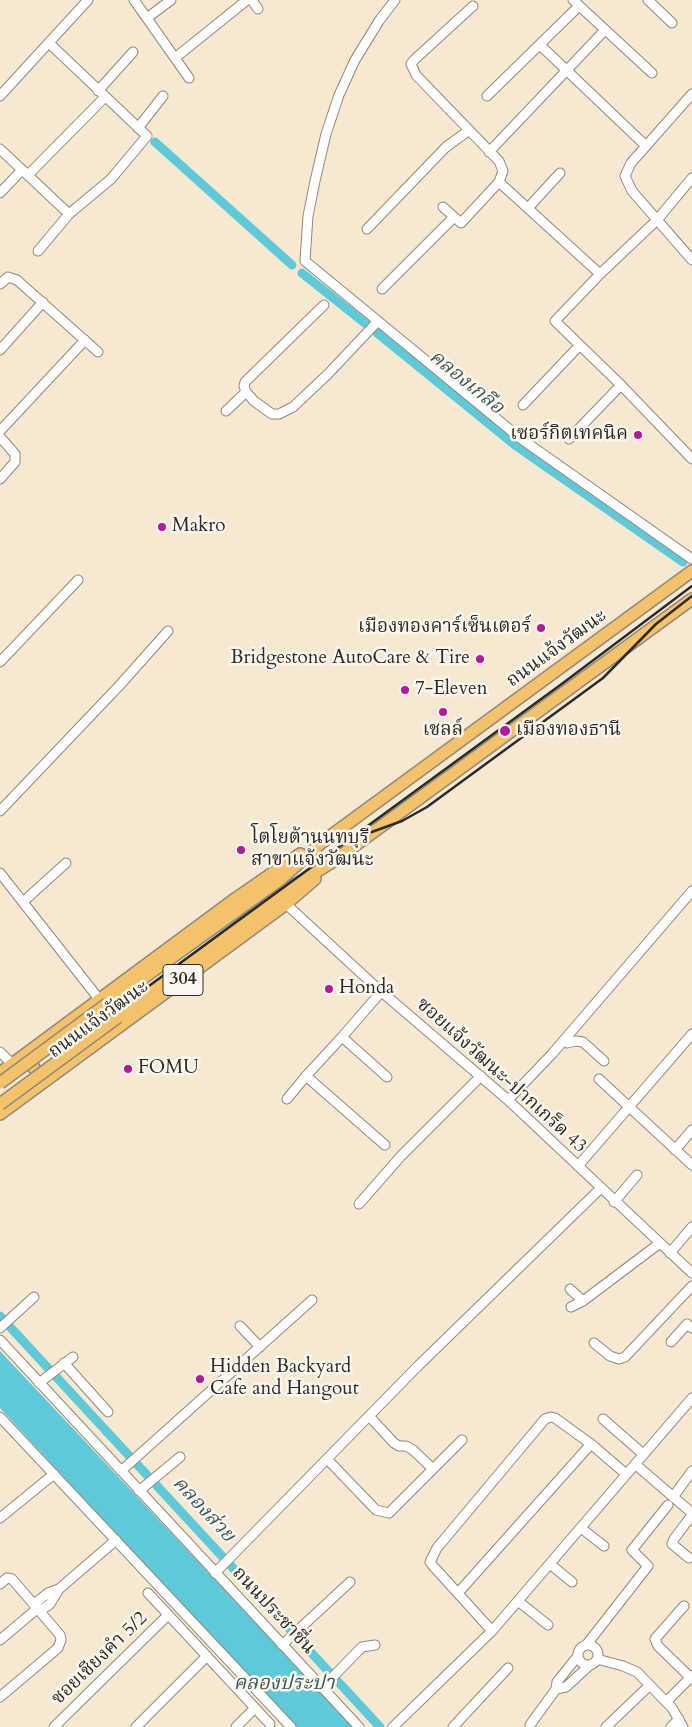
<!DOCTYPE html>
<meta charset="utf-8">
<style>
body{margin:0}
canvas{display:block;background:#f6e8d1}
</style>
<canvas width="692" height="1727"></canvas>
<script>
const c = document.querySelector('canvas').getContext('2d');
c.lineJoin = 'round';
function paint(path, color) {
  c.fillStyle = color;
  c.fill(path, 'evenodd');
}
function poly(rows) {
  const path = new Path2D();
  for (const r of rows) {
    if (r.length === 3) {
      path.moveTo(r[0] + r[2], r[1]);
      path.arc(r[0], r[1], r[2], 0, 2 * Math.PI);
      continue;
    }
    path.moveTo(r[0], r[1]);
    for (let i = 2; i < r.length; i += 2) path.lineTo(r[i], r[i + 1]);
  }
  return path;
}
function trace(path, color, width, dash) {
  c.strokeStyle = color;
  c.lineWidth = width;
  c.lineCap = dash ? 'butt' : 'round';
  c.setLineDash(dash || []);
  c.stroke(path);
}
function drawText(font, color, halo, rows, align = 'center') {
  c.font = font + ' Cardo,"Noto Serif Thai",serif';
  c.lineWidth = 5;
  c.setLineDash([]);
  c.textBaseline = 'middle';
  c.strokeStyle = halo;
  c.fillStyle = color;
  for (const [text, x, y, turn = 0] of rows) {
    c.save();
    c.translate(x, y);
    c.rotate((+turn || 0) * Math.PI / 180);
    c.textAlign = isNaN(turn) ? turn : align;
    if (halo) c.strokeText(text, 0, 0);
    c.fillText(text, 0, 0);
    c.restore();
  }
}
paint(poly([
 [0,1351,223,1588,353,1727,294,1727,0,1408]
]), '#5ec9d8');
trace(poly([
 [155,142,292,265],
 [302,273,366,324],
 [376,332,515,445,683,562],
 [0,1316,380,1727]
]), '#5ec9d8', 9);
const minor = poly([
 [134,0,189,78],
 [252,0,258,9],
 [395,0,379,21,355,60,339,95,326,134,315,181,308,216,305,261,520,438,692,559],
 [573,0,652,73],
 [648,0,672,23],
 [147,18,171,0],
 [540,45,646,146],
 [175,58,247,0],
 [98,91,133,52],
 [692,94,631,163,625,176,632,191,692,260],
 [0,96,88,0],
 [487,96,579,6],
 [138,128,163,96],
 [0,149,69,214],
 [489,152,605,30],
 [28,175,105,97],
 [692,178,657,220,600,274,555,321,621,385,692,459],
 [499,182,600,274],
 [0,193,22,170],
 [443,207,461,223,499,182,503,171,499,161,416,75,411,64,414,60,473,6],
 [528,208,560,173],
 [367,229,446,147,468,131],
 [38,251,69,214,111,179,147,136,49,43],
 [0,284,8,277,17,280,98,352],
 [382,289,454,217],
 [324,305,245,382,244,386,246,392,254,401,272,414,279,414,293,407,328,374,378,321],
 [0,350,43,302],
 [523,405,580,345],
 [226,411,246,392],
 [0,431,85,340],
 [0,437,15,454,15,462,0,479],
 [569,439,621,385],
 [0,662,78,580],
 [0,811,119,686,168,631],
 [0,873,99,999],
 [24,901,66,863],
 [286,904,376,987,508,1100,692,1273],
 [381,992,342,1037,387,1077],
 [563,1041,567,1043,576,1041,583,1042,604,1061],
 [0,1052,12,1064],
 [306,1076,385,1145],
 [599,1079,692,1165],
 [287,1099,306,1076,342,1037],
 [508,1100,552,1054,692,891],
 [675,1150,692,1130],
 [578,1166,692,1034],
 [614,1202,637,1175],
 [359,1204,401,1156,481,1076],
 [670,1253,692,1227],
 [570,1289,583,1301],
 [571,1307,583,1301,660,1243],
 [240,1326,260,1347],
 [0,1328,34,1297],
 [0,1340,359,1727],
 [671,1342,687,1324,692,1328],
 [594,1343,610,1356,619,1359,625,1357,692,1286],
 [64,1363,108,1412],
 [39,1383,73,1357],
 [369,1416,394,1443,399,1446,406,1446,413,1450,433,1469],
 [0,1417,291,1727],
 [603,1419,643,1454],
 [327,1459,376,1510,389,1513,462,1440],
 [635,1464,692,1513],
 [121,1471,312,1300],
 [139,1491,180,1457],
 [673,1497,692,1471],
 [0,1518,54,1474],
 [581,1528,604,1546],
 [689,1558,672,1544,674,1539,692,1515],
 [550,1564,572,1582],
 [215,1573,418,1366,601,1188],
 [0,1584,7,1578,12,1579,60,1635,61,1640,58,1648,0,1697],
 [148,1593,270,1724],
 [458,1593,591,1444],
 [518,1601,548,1625],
 [34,1604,48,1593,59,1589,116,1540],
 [684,1606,655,1639,658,1646,692,1679],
 [40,1611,50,1604,59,1589],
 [492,1631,434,1567,430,1562,437,1548,545,1419,551,1417,555,1418,591,1444,626,1474],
 [0,1640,38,1608],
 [587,1644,648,1566,632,1550,668,1505],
 [588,1655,10],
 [282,1645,350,1582],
 [597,1659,623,1666,637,1672,672,1708,683,1727],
 [322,1688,362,1647,375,1645],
 [556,1689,566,1687,591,1664],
 [666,1702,692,1676],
 [530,1725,556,1689,557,1682,577,1657],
 [54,1727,168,1615],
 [136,1727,207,1656],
 [236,1727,255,1708],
 [393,1727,492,1631,692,1398],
 [453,1727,508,1668],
 [606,1727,650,1685],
 [671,1727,679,1719]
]);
const major = poly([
 [107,1004,281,879,321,843,692,571],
 [118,1017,289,889,335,860,692,599],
 [33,1052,30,1057,31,1064,37,1072,45,1076,50,1075],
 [0,1073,235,899,300,854],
 [0,1114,286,904,315,879]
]);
trace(minor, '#908a7e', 11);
trace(major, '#908a7e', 14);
trace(minor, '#fff', 9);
trace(major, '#f4c26a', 11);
trace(poly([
 [358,837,402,821,427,807,603,678,656,624,692,596],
 [0,1100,86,1032,563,683,692,586]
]), '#2b2b2b', 2.5);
const majorBridge = poly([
 [0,1083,107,1004],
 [0,1104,118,1017]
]);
trace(majorBridge, '#908a7e', 14, []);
trace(majorBridge, '#f4c26a', 11);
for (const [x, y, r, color] of [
 [638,435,5,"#b5179e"],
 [162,527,5,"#b5179e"],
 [541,628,5,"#b5179e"],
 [480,659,5,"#b5179e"],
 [405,690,5,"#b5179e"],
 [443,712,5,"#b5179e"],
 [505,731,6,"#b5179e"],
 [241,850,5,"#b5179e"],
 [329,989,5,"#b5179e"],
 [128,1069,5,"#b5179e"],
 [200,1379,5,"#b5179e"]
]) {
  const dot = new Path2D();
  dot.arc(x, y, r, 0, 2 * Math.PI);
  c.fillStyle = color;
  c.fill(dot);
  trace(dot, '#fbf7ec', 2);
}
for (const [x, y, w] of [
 [183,980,40]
]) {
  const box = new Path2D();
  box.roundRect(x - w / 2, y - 15.5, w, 31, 4);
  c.fillStyle = '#fbf7ec';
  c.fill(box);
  trace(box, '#2b2b2b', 1);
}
drawText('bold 18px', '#2b2b2b', null, [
 ["304",183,980]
]);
drawText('19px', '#2b2b2b', '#fbf7ec', [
 ["เซอร์กิตเทคนิค",628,435,"right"],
 ["Makro",172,527],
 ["เมืองทองคาร์เซ็นเตอร์",531,628,"right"],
 ["Bridgestone AutoCare & Tire",470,659,"right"],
 ["7-Eleven",415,690],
 ["เชลล์",443,731,"center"],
 ["เมืองทองธานี",516,731],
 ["โตโยต้านนทบุรี",251,839],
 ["สาขาแจ้งวัฒนะ",251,861],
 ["Honda",339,989],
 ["FOMU",138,1069],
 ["Hidden Backyard",210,1368],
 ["Cafe and Hangout",210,1390]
], 'left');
drawText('19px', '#2b2b2b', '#fbf7ec', [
 ["ถนนแจ้งวัฒนะ",557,649,-36],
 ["ถนนแจ้งวัฒนะ",99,1020,-36],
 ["ซอยแจ้งวัฒนะ-ปากเกร็ด 43",501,1076,42],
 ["ถนนประชาชื่น",273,1611,47],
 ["ซอยเชียงคำ 5/2",100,1659,-44]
]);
drawText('italic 20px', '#3a5a5f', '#fbf7ec', [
 ["คลองเกลือ",466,383,39],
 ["คลองส่วย",203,1510,47],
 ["คลองประปา",284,1684]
]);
</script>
